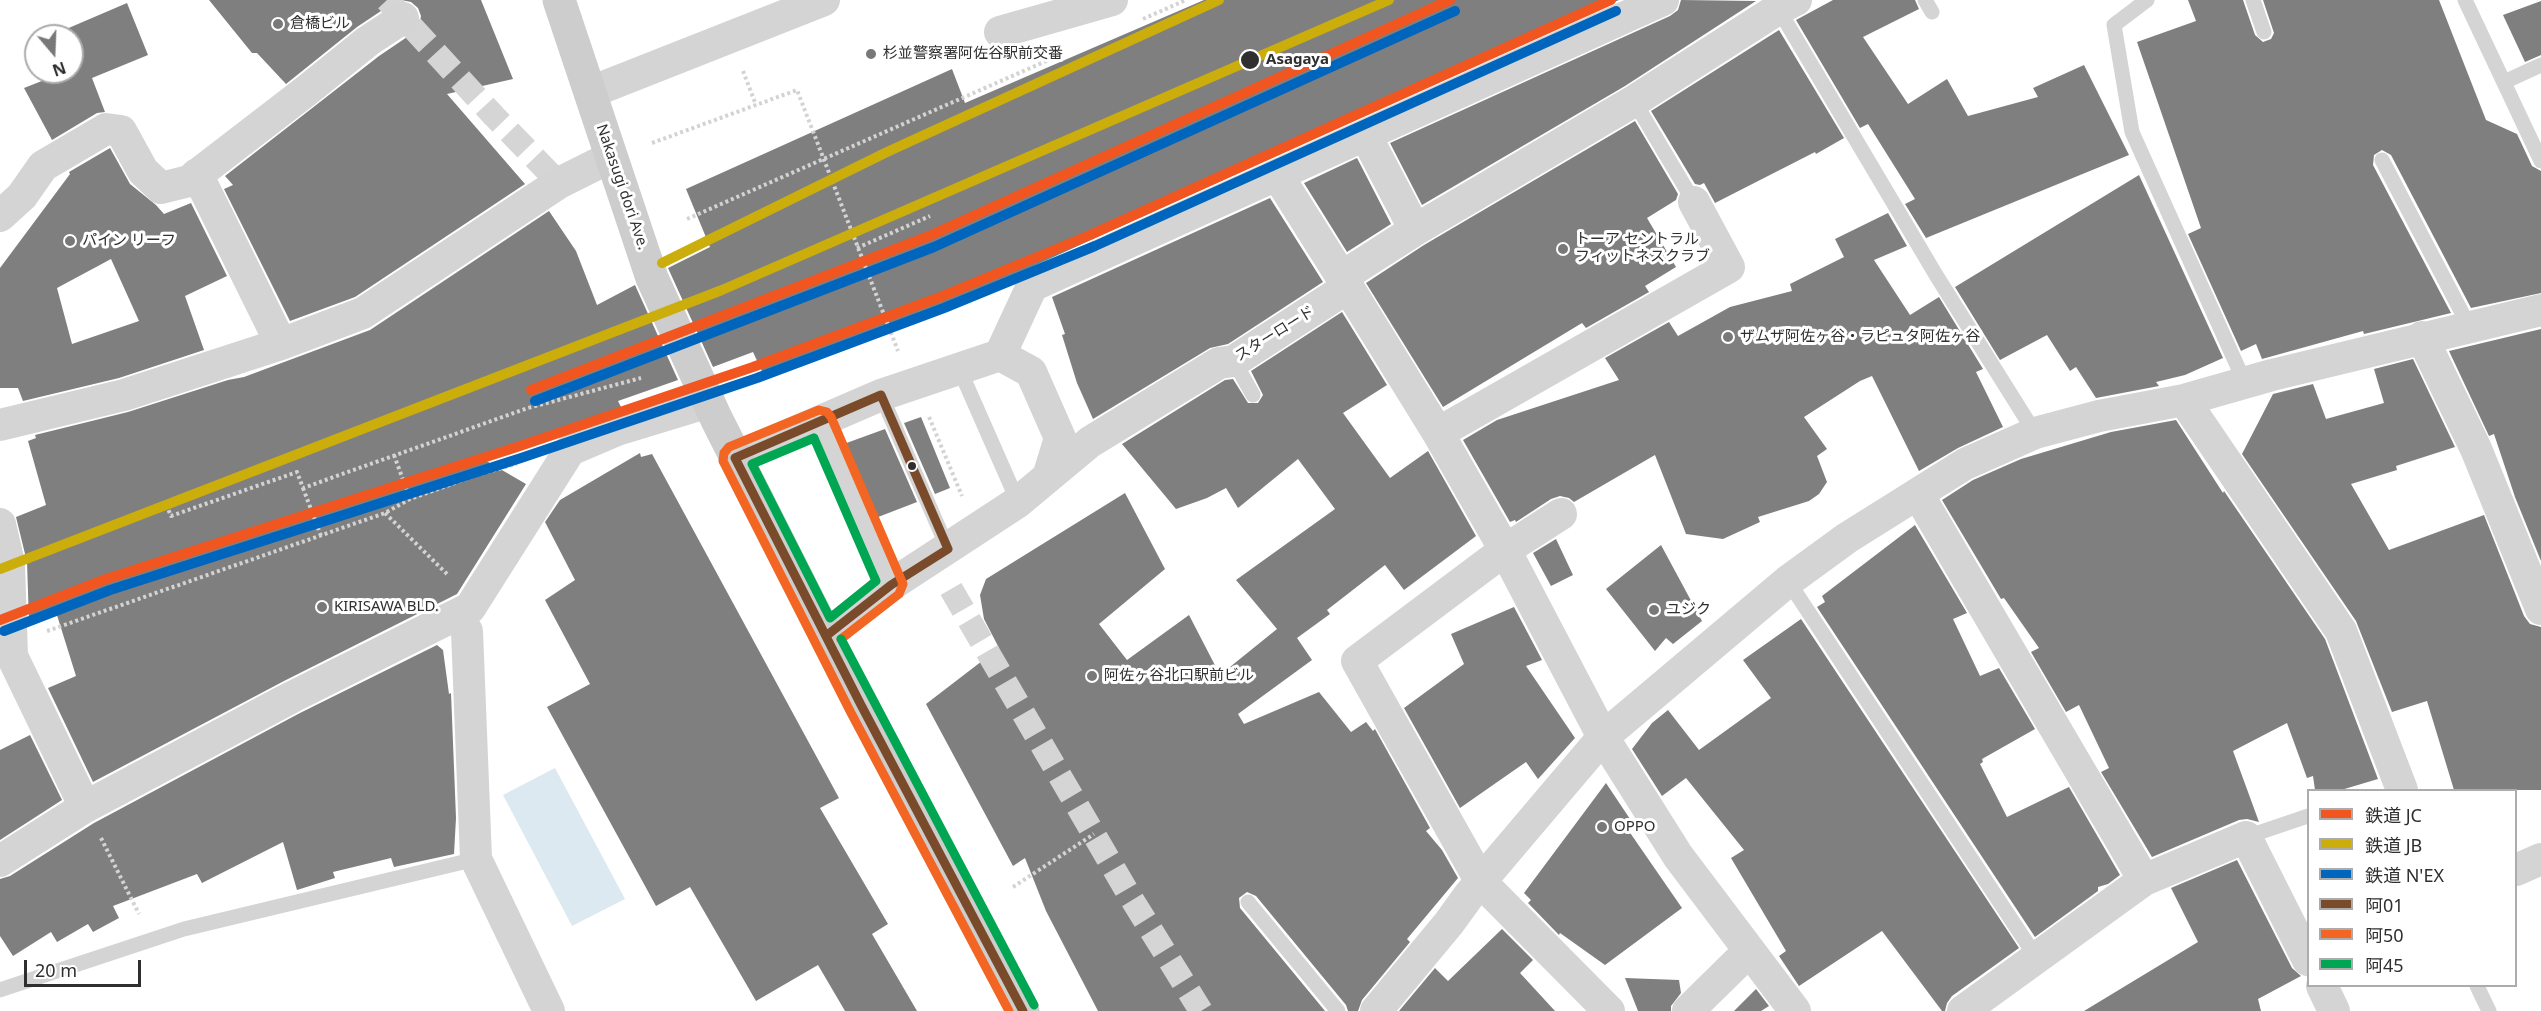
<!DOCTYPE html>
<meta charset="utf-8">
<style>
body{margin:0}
#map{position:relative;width:2541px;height:1011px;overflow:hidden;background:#fff;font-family:"Noto Sans","Noto Sans JP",sans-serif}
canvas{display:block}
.legend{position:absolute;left:2307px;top:789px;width:210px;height:198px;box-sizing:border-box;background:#fff;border:2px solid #acacac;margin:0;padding:8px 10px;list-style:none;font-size:18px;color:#2f2f2f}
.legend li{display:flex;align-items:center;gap:12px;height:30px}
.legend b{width:30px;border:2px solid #acacac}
.north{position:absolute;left:24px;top:24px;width:60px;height:60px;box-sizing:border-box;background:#fff;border:2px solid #acacac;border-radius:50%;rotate:161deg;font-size:16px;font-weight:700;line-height:24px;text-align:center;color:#2f2f2f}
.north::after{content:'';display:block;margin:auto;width:21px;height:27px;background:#787878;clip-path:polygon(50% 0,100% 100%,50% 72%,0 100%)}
.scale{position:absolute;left:24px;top:960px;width:117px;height:27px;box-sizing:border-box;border:3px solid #2f2f2f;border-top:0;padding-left:8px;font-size:18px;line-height:21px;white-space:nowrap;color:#2f2f2f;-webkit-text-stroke:4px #fff;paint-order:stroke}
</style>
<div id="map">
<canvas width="2541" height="1011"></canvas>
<ul class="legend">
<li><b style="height:8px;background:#f15620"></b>鉄道 JC</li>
<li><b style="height:8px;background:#cbad0c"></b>鉄道 JB</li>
<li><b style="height:8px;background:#0065bd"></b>鉄道 N'EX</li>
<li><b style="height:8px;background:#7a4b2a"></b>阿01</li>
<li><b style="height:8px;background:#f26522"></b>阿50</li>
<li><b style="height:8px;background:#00a651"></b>阿45</li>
</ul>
<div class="north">N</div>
<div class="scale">20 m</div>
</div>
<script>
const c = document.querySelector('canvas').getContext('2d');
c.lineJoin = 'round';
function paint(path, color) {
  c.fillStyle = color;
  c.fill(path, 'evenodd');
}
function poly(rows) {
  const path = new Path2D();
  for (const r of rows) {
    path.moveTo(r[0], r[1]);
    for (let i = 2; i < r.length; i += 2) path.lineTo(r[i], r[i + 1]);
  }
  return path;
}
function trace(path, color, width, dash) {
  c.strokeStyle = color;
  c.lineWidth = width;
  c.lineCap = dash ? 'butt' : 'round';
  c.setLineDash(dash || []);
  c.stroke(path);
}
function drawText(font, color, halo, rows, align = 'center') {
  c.font = font + ' "Noto Sans","Noto Sans JP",sans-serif';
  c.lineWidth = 6;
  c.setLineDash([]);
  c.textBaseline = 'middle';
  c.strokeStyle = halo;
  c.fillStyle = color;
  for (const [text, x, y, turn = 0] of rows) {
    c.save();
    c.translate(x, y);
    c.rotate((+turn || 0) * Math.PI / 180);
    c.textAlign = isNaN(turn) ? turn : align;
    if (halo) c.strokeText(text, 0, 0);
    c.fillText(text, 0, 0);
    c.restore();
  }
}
paint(poly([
 [555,768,625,899,572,926,503,795]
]), '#dce9f0');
paint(poly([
 [209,0,481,0,513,79,447,94,525,184,355,297,290,321,224,189,233,185,225,176,379,56,413,33,419,26,421,16,418,8,411,2,401,0,393,3,357,27,286,84,257,53,252,53],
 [1204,0,1619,0,1025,270,1017,277,765,378,753,352,713,367,668,268,710,247,686,189,952,69,965,103],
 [1681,0,1756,1,1625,86,1422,205,1390,143,1670,16,1678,10],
 [1833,0,1915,0,1919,9,1863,37,1908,104,1947,79,1968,116,2038,97,2033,88,2084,65,2129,155,1926,238,1905,204,1915,199,1868,124,1860,128,1796,20],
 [2188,0,2243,0,2255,35,2263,42,2271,39,2274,33,2263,0,2439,0,2486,120,2517,134,2532,166,2541,171,2541,293,2471,308,2391,155,2382,150,2374,155,2373,165,2451,313,2364,334,2363,331,2262,359,2256,344,2241,351,2188,234,2201,228,2137,42,2196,21],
 [2541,1,2541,55,2525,62,2503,15],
 [127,3,148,55,92,78,105,112,97,113,52,140,24,88,52,77,56,75,55,72,72,72,72,36,50,36],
 [1779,30,1844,138,1816,154,1815,152,1715,203,1704,183,1700,185,1695,184,1651,111],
 [1635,121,1678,194,1676,200,1647,218,1676,267,1645,286,1649,292,1586,328,1582,323,1443,407,1366,283,1424,245],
 [110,148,130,184,156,205,164,214,191,203,227,276,185,296,204,350,119,378,23,401,18,388,0,388,0,268,70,174,69,172],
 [111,259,139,321,72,344,57,288],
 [1357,158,1391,224,1347,252,1304,183],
 [2139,175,2223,358,2185,375,2156,382,2159,386,2096,398,2076,367,2070,371,2047,335,2000,360,1955,287],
 [1270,198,1323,282,1228,344,1210,348,1093,419,1077,383,1062,335,1065,334,1052,297],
 [549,211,576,251,597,305,635,285,678,380,618,401,622,409,483,459,526,484,457,594,284,681,93,782,48,688,76,676,56,612,29,622,27,562,16,517,46,505,28,441,36,438,35,435,128,412,228,380,244,377,370,330],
 [1888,213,1907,246,1874,260,1910,315,1939,297,1983,369,1976,372,2003,427,1958,448,1919,471,1872,376,1860,381,1804,417,1827,449,1817,456,1827,482,1819,494,1809,501,1758,517,1760,522,1723,539,1686,534,1655,455,1574,502,1569,498,1560,496,1551,499,1516,522,1515,520,1510,522,1463,440,1497,420,1619,380,1605,358,1669,322,1678,336,1730,307,1792,291,1790,284,1844,257,1835,239],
 [1342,312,1387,385,1343,413,1390,478,1428,451,1476,536,1404,590,1385,565,1327,610,1330,614,1297,638,1312,660,1238,714,1244,724,1319,692,1351,732,1366,722,1373,731,1375,729,1430,828,1426,831,1442,850,1458,878,1407,939,1410,942,1362,1000,1358,1011,1348,1011,1346,1005,1256,896,1247,892,1239,898,1240,908,1325,1011,1098,1011,1046,911,1025,858,1013,866,926,704,999,648,984,619,980,595,986,579,1125,493,1165,569,1099,624,1127,660,1189,615,1220,675,1277,629,1236,580,1335,509,1298,459,1238,508,1226,488,1207,498,1176,509,1122,444,1225,380,1233,379,1248,403,1258,403,1263,395,1251,371],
 [2541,329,2541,561,2515,497,2494,434,2489,436,2449,351],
 [2413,359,2455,447,2396,466,2397,470,2351,484,2389,550,2484,515,2524,616,2530,624,2541,627,2541,790,2454,790,2427,701,2392,712,2356,621,2242,454,2273,394,2313,384,2326,419,2384,403,2374,369],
 [921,417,950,488,935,494,904,423],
 [2176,420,2223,493,2224,491,2325,639,2378,779,2341,790,2315,790,2313,776,2307,778,2287,723,2233,751,2259,822,2247,819,2239,820,2152,857,2101,772,2109,768,2079,705,2066,712,2031,652,2039,648,2004,598,2001,599,1942,500,1973,480,2021,459,2111,432],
 [885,429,917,502,873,519,841,445],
 [640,453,641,457,652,454,839,798,820,808,888,924,872,934,917,1011,845,1011,818,965,756,1001,690,887,656,906,547,707,590,684,545,600,575,580,545,522,560,500],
 [1915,525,1967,613,1953,619,1980,676,1999,668,2035,729,1982,759,1983,762,1980,764,2007,817,2069,787,2120,875,2108,884,2098,887,2098,891,2035,937,1817,607,1825,602,1822,596],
 [1556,539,1573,575,1551,586,1533,553],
 [1661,545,1702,621,1673,644,1666,638,1655,651,1606,589],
 [1514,607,1542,660,1526,666,1575,738,1538,779,1526,762,1460,808,1404,708,1464,664,1451,634],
 [1801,619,2019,948,1952,996,1947,1003,1945,1011,1942,1011,1882,931,1799,986,1779,956,1786,951,1731,858,1744,850,1686,778,1662,796,1632,749,1652,723,1668,710,1699,750,1771,698,1743,660],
 [437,645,443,650,449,694,451,693,456,818,454,854,394,867,391,858,333,872,335,878,297,890,283,842,202,883,197,874,113,906,119,918,93,932,88,924,57,942,51,932,13,956,0,936,0,879,10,876,94,823,300,713],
 [30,735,62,800,0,840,0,750],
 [1606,783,1630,819,1624,824,1682,908,1605,965,1560,933,1559,935,1528,903,1531,900,1524,893],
 [2237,860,2292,968,2301,976,2258,999,2261,1011,2084,1011,2198,942,2171,888],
 [1502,929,1533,960,1520,973,1555,1011,1399,1011,1435,968,1448,981],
 [1625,978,1679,980,1681,993,1671,1006,1671,1011,1638,1011],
 [1756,989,1769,1006,1761,1011,1734,1011]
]), '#7f7f7f');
trace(poly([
 [387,0,494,116,559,183],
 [951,589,1128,893,1201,1011]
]), '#d5d5d5', 24, [24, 12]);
trace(poly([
 [1143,19,1186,0],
 [743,71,756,105],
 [652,143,797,90,898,351],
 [687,219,1060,55],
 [857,248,930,216],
 [929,417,962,496],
 [394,455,410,499],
 [303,488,321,536],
 [385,513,449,576],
 [43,550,166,504,171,516,297,472,303,488,528,408,641,378],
 [47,631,385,513,410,499,480,474,517,464],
 [101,838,139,914],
 [1013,887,1094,834]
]), '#d3d3d3', 4, [3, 3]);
trace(poly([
 [1925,0,1932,12],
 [2147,0,2114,25,2132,132,2245,383],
 [2253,0,2264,32],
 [2465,0,2541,161],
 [1776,5,1936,275,2035,433],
 [2504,82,2541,65],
 [1634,101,1694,202],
 [2382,160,2469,326],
 [1234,361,1253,395],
 [959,368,1018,502],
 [881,395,948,549],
 [820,422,891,585],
 [1788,581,2036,957],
 [2246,837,2308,816],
 [1248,902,1338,1011],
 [2477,986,2489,1011],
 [0,990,184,929,476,859]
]), '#d4d4d4', 15);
trace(poly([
 [1000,32,1112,0],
 [591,92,824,0],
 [1366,136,1415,230],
 [197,174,281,344],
 [0,216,22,196,43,166,106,129,121,131,143,171,161,188,189,181,306,91,368,41,403,18],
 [2422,337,2476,449,2541,609],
 [1000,355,1032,286,1663,0],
 [2184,400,2341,631,2402,790],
 [0,425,124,395,281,344,363,313,559,183,611,157],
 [1438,433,1729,267,1694,202],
 [735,458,881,395,1000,355,1031,372,1060,438,1049,474],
 [1918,494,2144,880],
 [1561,514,1505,550,1357,661,1481,882,1609,1011],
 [0,524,9,563,12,656,85,807],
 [456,615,467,631,476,859,549,1011],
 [826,636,891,585,1018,502,1090,442,1219,363,1234,361,1339,293,1346,284,1278,176],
 [0,861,85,807,292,697,470,608,570,450,617,430,709,402],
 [2516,870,2541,859],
 [2322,986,2334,1011],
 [1376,1011,1449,923,1470,894,1603,737,1788,581,1847,538,1965,464,2035,433,2099,416,2184,400,2272,375,2541,310],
 [1688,1011,1748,952],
 [1795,1011,1678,856,1603,737,1505,550,1438,433,1346,284,1351,271,1415,230,1634,101,1778,9,1796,0],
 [1963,1011,2144,880,2246,837,2308,960]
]), '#d4d4d4', 32);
trace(poly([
 [559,0,652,278,716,418,861,705,1023,1011]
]), '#cdcdcd', 33);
trace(poly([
 [826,636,891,585,948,549,881,395,735,458,861,705,1023,1011]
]), '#7a4b2a', 9);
trace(poly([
 [841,639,899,594,903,584,831,417,827,412,819,410,729,447,724,453,723,461,850,711,1009,1011]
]), '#f26522', 9);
trace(poly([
 [814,438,876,581,830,618,752,464,814,438],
 [841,639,1034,1005]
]), '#00a651', 9);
trace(poly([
 [531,390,929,236,1450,0],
 [0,620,106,579,517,447,753,367,940,297,1090,235,1611,0]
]), '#f15620', 10);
trace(poly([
 [662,263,887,152,1219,0],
 [0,569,722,290,1389,0]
]), '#cbad0c', 10);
trace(poly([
 [535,401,934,247,1455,11],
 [4,631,110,590,521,458,757,378,944,308,1095,246,1616,11]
]), '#0065bd', 10);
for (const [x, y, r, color] of [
 [278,24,6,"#787878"],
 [871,54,6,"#787878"],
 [1250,60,10,"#2f2f2f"],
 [70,241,6,"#787878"],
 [1563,249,6,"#787878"],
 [1728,337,6,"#787878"],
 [912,466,5,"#2f2f2f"],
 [322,607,6,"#787878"],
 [1654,610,6,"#787878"],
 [1092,676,6,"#787878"],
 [1602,827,6,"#787878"]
]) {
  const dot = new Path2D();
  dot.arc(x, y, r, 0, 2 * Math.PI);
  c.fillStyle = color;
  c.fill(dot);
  trace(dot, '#fff', 2);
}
drawText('15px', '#2f2f2f', '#fff', [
 ["倉橋ビル",290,24],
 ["杉並警察署阿佐谷駅前交番",883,54],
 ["トーア セントラル",1575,240],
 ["フィットネスクラブ",1575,257],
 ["パイン リーフ",82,241],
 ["ザムザ阿佐ヶ谷・ラピュタ阿佐ヶ谷",1740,337],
 ["KIRISAWA BLD.",334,607],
 ["ユジク",1666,610],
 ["阿佐ヶ谷北口駅前ビル",1104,676],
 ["OPPO",1614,827]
], 'left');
drawText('bold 15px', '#2f2f2f', '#fff', [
 ["Asagaya",1266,60]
], 'left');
drawText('15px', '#2f2f2f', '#fff', [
 ["Nakasugi dori Ave.",622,187,71],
 ["スターロード",1275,334,-32]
]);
</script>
